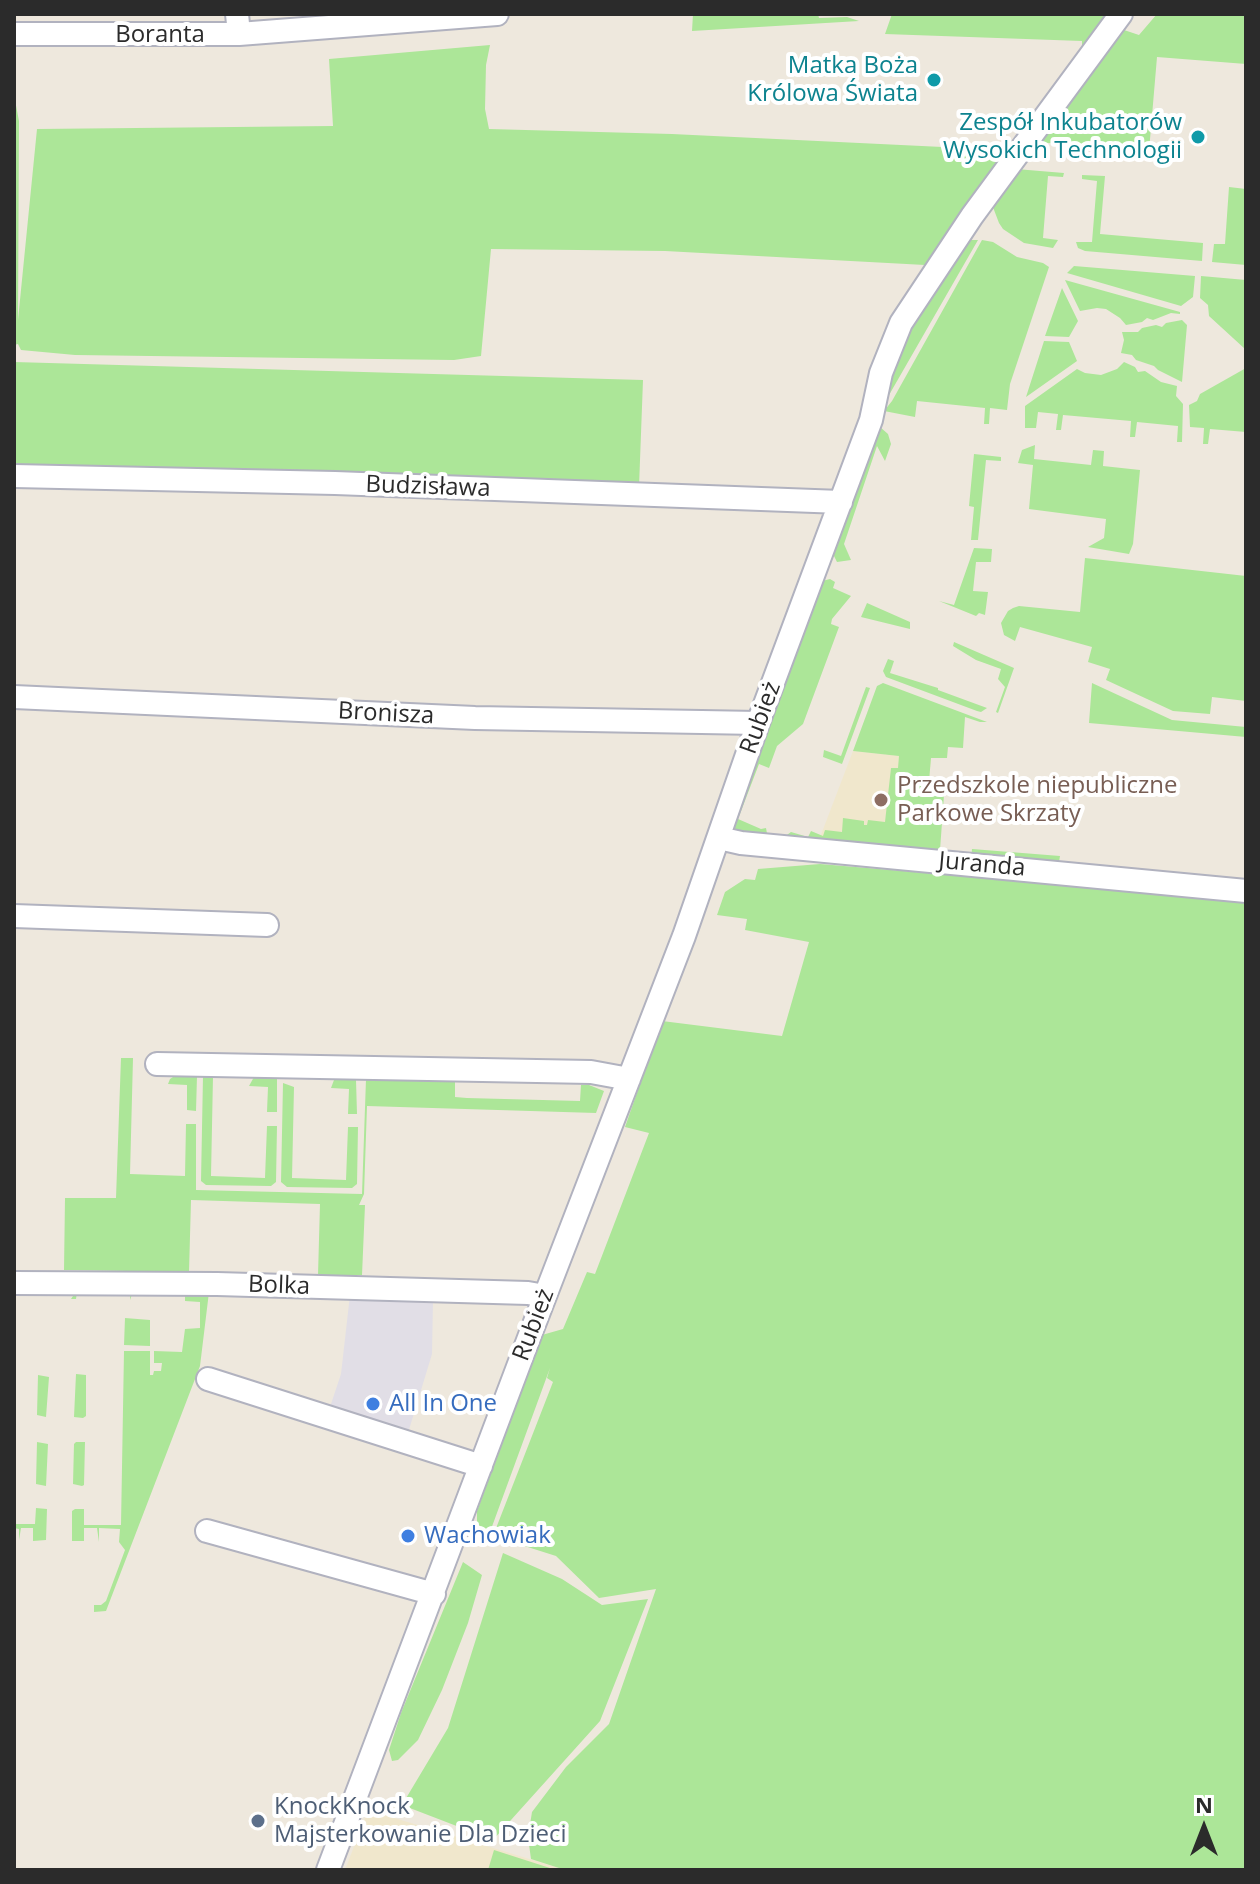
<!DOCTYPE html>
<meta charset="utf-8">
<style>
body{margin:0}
#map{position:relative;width:1260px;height:1884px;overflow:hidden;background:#eee8dd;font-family:"Open Sans",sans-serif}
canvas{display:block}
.frame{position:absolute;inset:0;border:16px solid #2b2b2b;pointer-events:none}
.north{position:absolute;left:1164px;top:1788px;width:80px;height:80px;-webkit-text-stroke:6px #fff;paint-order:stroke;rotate:0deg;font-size:22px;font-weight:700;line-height:32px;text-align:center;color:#2b2b2b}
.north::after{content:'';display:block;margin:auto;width:28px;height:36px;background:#2b2b2b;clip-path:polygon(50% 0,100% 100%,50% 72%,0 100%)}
</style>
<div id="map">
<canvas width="1260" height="1884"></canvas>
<div class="frame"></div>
<div class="north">N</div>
</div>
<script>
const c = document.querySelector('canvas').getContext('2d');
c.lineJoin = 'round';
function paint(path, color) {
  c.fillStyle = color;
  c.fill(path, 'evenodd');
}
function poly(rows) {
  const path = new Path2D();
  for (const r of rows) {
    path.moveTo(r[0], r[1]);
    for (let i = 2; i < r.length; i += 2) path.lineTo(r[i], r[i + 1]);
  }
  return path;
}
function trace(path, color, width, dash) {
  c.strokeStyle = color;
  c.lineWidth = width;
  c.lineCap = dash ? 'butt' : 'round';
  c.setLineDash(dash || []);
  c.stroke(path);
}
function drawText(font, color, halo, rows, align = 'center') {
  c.font = font + ' "Open Sans",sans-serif';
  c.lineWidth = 8;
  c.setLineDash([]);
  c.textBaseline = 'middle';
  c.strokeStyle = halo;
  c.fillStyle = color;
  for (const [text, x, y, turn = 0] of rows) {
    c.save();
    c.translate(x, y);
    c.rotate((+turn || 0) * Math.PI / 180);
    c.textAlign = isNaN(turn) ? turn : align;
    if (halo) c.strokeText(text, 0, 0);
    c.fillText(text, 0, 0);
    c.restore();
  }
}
paint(poly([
 [350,1295,433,1300,432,1354,408,1433,330,1407,341,1374]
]), '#e1dee6');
paint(poly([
 [853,751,931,759,922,850,819,840],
 [368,1810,559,1868,345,1870]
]), '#f0e7cc');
paint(poly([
 [693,14,710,14,710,16,818,14,819,18,847,17,859,21,692,31],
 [892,14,1105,14,1104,23,1082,55,1082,41,885,34],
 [1157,14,1246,14,1246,64,1157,57,1149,151,1036,142,1121,29,1139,35],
 [490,45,486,65,485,109,489,129,672,134,1005,150,925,265,665,251,491,249,481,356,454,360,75,355,21,350,18,344,14,345,14,95,19,121,18,320,37,129,333,126,329,59],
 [1016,169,1064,173,1063,177,1048,176,1043,238,1058,240,1053,248,1024,243,1003,229,999,223,991,202],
 [1082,175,1105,176,1100,234,1203,243,1202,261,1085,251,1078,248,1076,242,1092,242,1097,181,1082,179],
 [1229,187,1246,189,1246,265,1212,262,1214,244,1225,244],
 [964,240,978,240,881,409,894,361,909,328],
 [982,240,993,242,1017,257,1043,263,1049,267,1010,384,1007,410,990,408,989,424,984,424,985,408,917,401,915,417,884,411,892,401],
 [1074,266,1195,276,1193,297,1181,306,1067,273],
 [1201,276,1246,280,1245,349,1209,316,1208,305,1200,298],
 [1065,280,1180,312,1180,314,1171,313,1153,320,1147,318,1142,322,1126,325,1120,318,1106,309,1097,308,1080,311],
 [1062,288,1078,321,1069,337,1045,336],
 [1182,320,1187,325,1182,382,1158,370,1154,366,1136,360,1132,355,1121,353,1124,340,1122,332,1138,332,1142,328,1156,325,1162,327,1166,323],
 [1044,341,1069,342,1077,361,1026,397],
 [14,362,643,380,639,487,14,467],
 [1124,362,1135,367,1138,372,1145,371,1161,382,1177,386,1176,396,1183,404,1182,442,1177,442,1178,426,1137,422,1135,437,1130,437,1131,421,1063,415,1061,430,1056,430,1058,414,1038,412,1036,428,1025,428,1025,406,1077,369,1085,373,1101,375,1117,369],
 [1246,368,1246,432,1210,429,1208,444,1203,444,1204,428,1190,427,1189,405,1197,401,1200,394],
 [880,427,888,434,891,444,885,461,877,446,844,544,851,560,837,562,830,548],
 [1035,445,1034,459,1091,465,1093,450,1104,451,1103,466,1140,470,1133,544,1129,554,1088,547,1104,538,1106,519,1029,509,1033,465,1018,463,1022,450],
 [974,454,1001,457,1001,461,986,460,978,540,971,540,974,507,969,506],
 [974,548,992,549,991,562,976,562,973,591,988,592,985,615,979,613,976,616,939,601,954,605],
 [1085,558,1246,576,1246,701,1212,697,1210,714,1173,711,1106,680,1110,669,1088,662,1092,647,1020,627,1015,641,1004,635,1001,623,1008,611,1013,608,1019,606,1080,612],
 [830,579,835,582,833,588,851,596,832,619,831,624,839,627,803,724,777,746,769,768,759,764,738,819,761,829,766,828,768,839,734,835,727,826,818,582],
 [867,603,910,622,910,629,861,617],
 [954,642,1014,668,998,713,996,712,1005,687,998,679,1001,669,976,660,953,646],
 [888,659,894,661,890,673,938,688,938,690,987,708,981,712,977,711,886,677,883,671],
 [883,683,987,722,980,722,965,717,963,748,948,747,947,758,931,758,928,793,944,795,940,850,955,852,954,857,784,837,791,832,808,837,811,831,823,836,825,830,842,832,843,818,864,821,864,825,867,825,868,820,885,822,891,768,898,768,899,756,853,751,877,686],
 [1092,683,1172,720,1246,727,1246,737,1089,723],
 [866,687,870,688,842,764,823,757,824,750,841,756],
 [972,849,1060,856,1059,862,1049,861,1049,865,971,859],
 [820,864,1246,900,1246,1870,559,1870,559,1868,531,1859,528,1837,532,1812,566,1767,609,1724,656,1589,599,1598,556,1556,493,1536,553,1382,547,1378,550,1368,490,1532,477,1524,477,1511,542,1335,563,1329,587,1272,595,1274,649,1133,625,1127,662,1021,782,1036,809,942,745,930,747,919,717,915,725,892,745,879,755,880,758,869],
 [121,1058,133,1058,130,1174,185,1176,186,1124,196,1124,196,1190,362,1194,366,1079,455,1082,455,1097,467,1098,580,1101,581,1085,589,1085,604,1091,596,1113,367,1106,364,1194,359,1205,365,1205,362,1275,318,1275,320,1204,191,1200,189,1272,64,1270,65,1198,116,1198],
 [176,1075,197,1076,196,1111,187,1110,187,1085,168,1084,170,1079],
 [203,1076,213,1076,211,1176,265,1178,267,1126,277,1126,276,1182,271,1186,206,1185,201,1181],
 [254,1077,277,1078,277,1112,267,1112,268,1087,249,1086],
 [334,1080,356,1080,357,1114,348,1114,349,1089,331,1088],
 [283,1083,294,1087,292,1178,346,1180,348,1127,358,1127,357,1184,352,1188,287,1187,281,1182],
 [77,1290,209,1292,200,1366,106,1611,94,1612,94,1605,101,1605,106,1601,125,1550,119,1542,120,1529,99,1528,99,1542,97,1528,84,1528,84,1541,72,1541,72,1511,75,1509,84,1509,84,1525,121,1525,124,1351,150,1351,150,1375,153,1375,154,1371,161,1371,162,1363,154,1363,154,1351,182,1352,185,1329,200,1328,200,1302,185,1301,185,1294,132,1294,130,1300,130,1293,77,1292,76,1299,71,1299],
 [125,1318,150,1320,150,1346,124,1345],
 [76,1374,86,1375,86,1416,83,1418,74,1417],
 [38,1375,49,1377,46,1417,37,1415],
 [37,1442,48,1444,46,1486,36,1484],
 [76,1442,85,1442,84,1485,82,1486,73,1484,74,1444],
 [36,1508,47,1509,46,1540,33,1541,33,1528,21,1528,19,1540,19,1529,14,1528,14,1524,35,1524],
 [503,1553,562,1579,602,1605,648,1599,600,1721,493,1840,402,1805,448,1728],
 [463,1562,482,1575,468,1623,442,1690,418,1740,398,1760,392,1761,389,1750,401,1713],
 [494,1850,553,1869,488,1870]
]), '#ace698');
const minor = poly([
 [237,14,239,34],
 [14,34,239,34,497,14],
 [14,476,335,483,841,502],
 [14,697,475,718,758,723],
 [719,838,741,843,1246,891],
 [14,916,267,925],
 [157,1064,591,1072,629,1079],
 [14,1283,217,1284,528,1293,545,1296],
 [208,1379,481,1466],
 [207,1531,434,1594],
 [328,1870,530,1335,684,936,758,723,871,420,881,373,901,323,972,216,1121,14]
]);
trace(minor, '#b1b2bf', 26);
trace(minor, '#fff', 22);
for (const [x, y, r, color] of [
 [934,80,8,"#0f9aa8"],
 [1198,137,8,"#0f9aa8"],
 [881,800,8,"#8d6e63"],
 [373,1404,8,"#3f7fe0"],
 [408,1536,8,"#3f7fe0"],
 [258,1821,8,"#5c6f8a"]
]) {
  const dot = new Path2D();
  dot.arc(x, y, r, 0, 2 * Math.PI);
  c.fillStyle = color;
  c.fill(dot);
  trace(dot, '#fff', 3);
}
drawText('24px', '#2b2b2b', '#fff', [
 ["Boranta",160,35],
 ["Budzisława",428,487,2],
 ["Bronisza",386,714,3],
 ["Rubież",761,718,-70],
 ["Juranda",982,865,5],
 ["Bolka",279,1286,2],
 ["Rubież",534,1325,-69]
]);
drawText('24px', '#0d838f', '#fff', [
 ["Matka Boża",918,66],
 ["Królowa Świata",918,94],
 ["Zespół Inkubatorów",1182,123],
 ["Wysokich Technologii",1182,151]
], 'right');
drawText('24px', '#785e54', '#fff', [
 ["Przedszkole niepubliczne",897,786],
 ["Parkowe Skrzaty",897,814]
], 'left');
drawText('24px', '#366cbe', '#fff', [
 ["All In One",389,1404],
 ["Wachowiak",424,1536]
], 'left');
drawText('24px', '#4e5e75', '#fff', [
 ["KnockKnock",274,1807],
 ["Majsterkowanie Dla Dzieci",274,1835]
], 'left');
</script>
